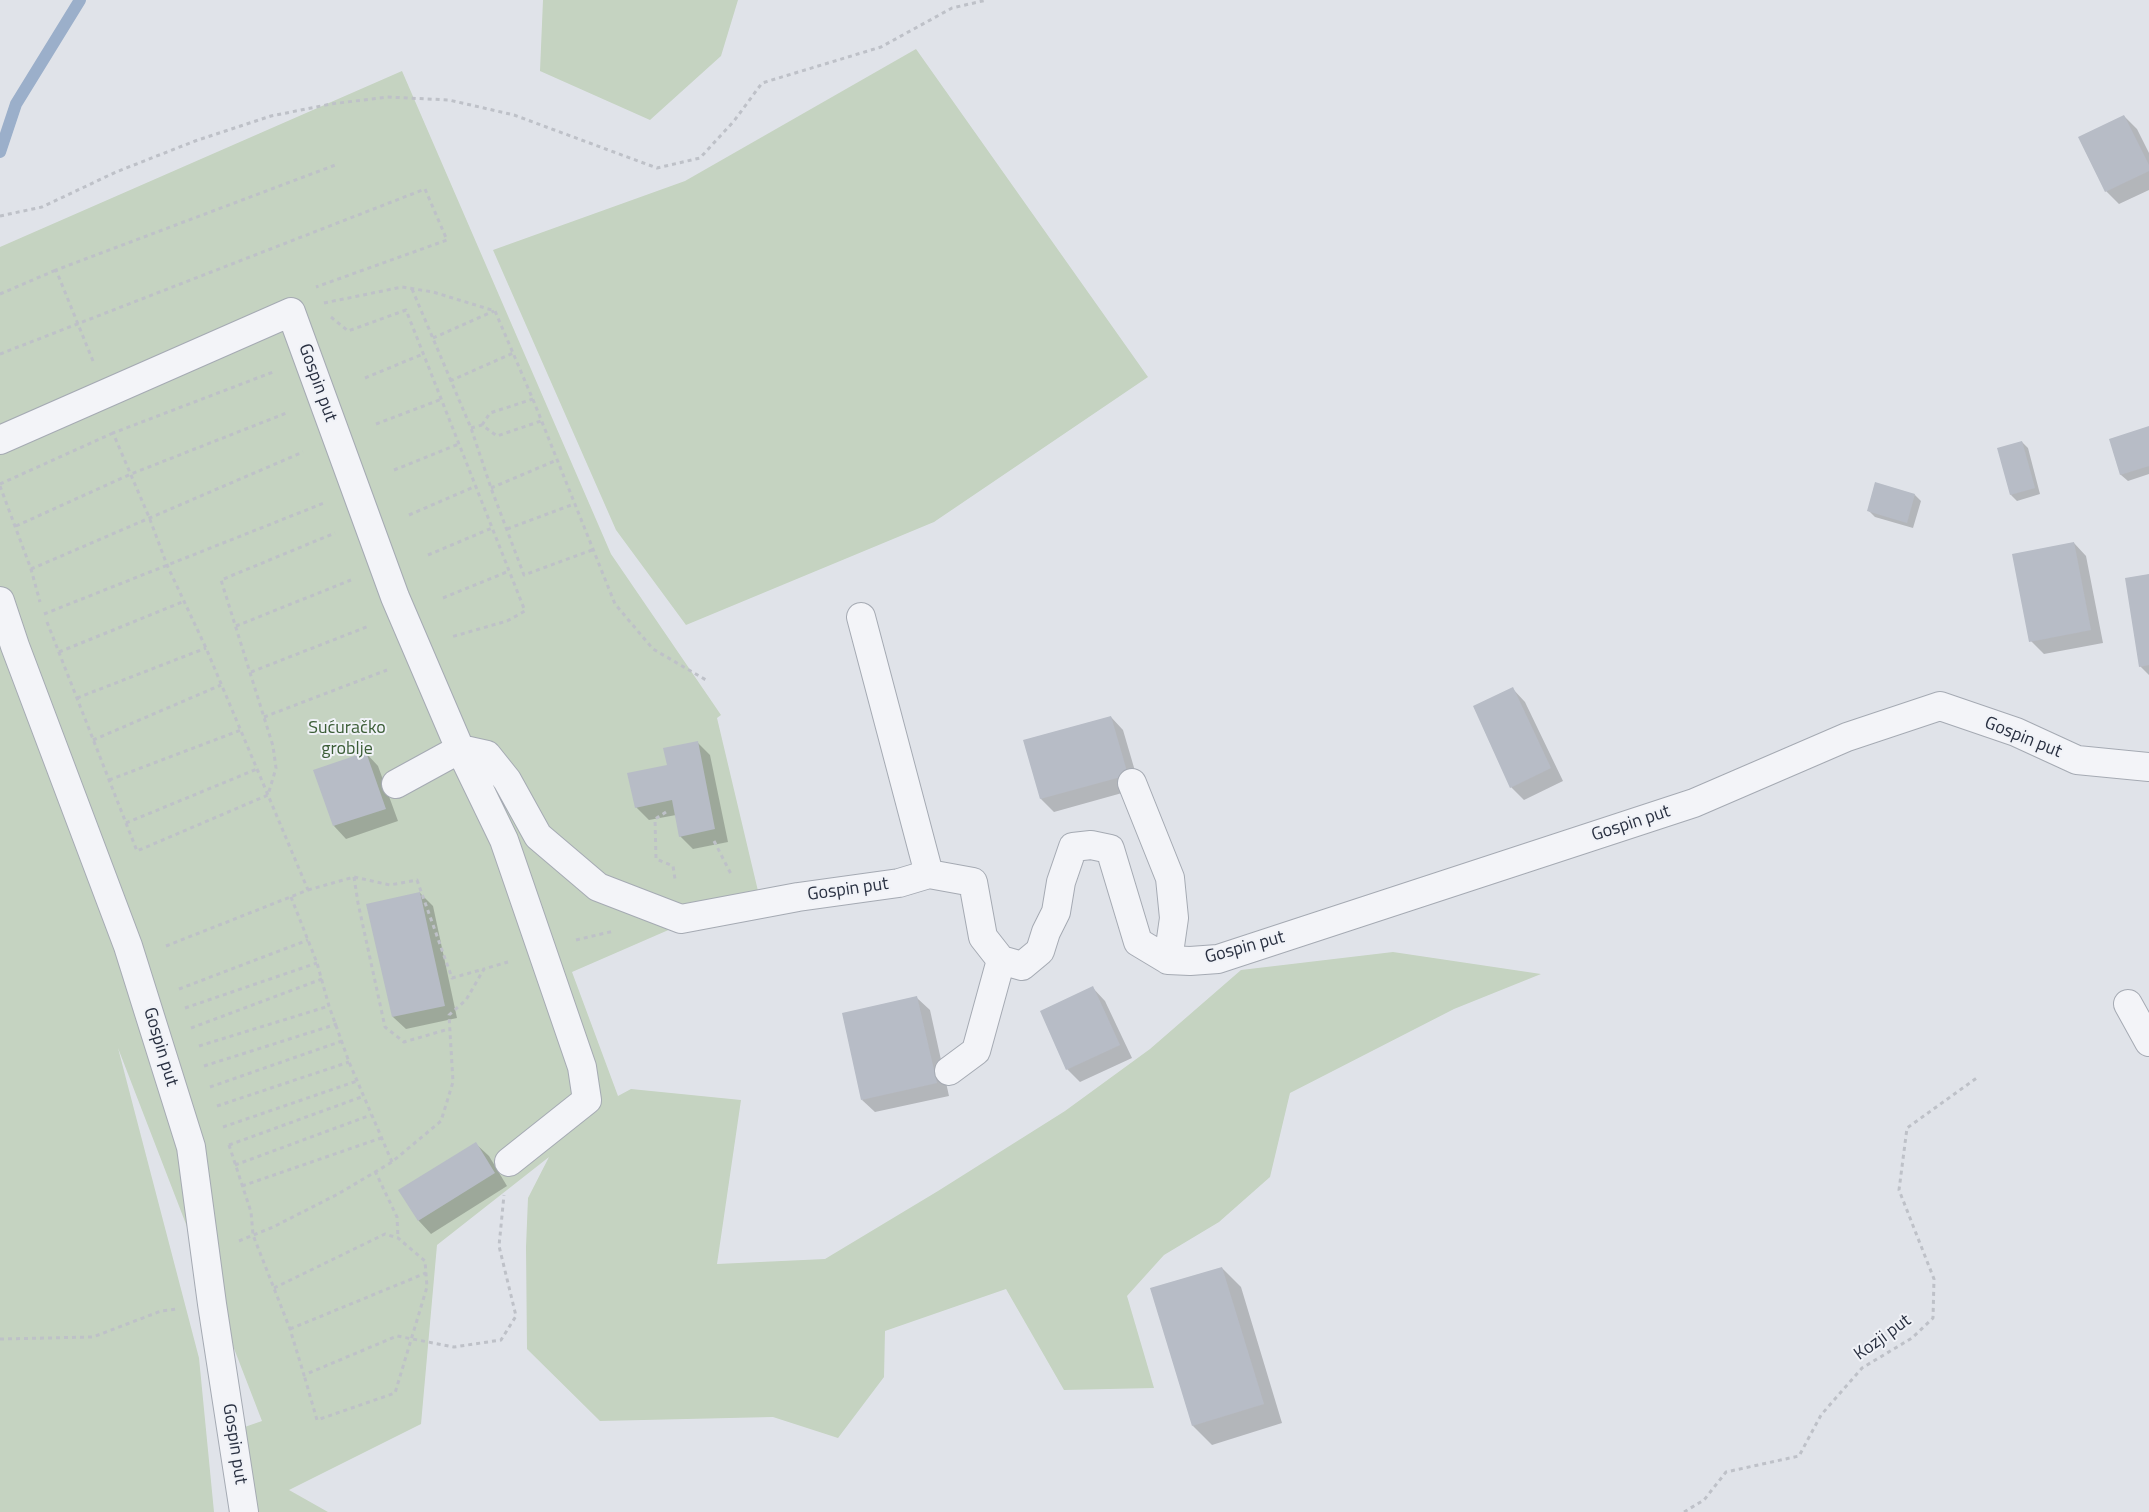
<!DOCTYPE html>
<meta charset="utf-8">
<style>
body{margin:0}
canvas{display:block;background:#e0e3e9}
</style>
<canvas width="2149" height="1512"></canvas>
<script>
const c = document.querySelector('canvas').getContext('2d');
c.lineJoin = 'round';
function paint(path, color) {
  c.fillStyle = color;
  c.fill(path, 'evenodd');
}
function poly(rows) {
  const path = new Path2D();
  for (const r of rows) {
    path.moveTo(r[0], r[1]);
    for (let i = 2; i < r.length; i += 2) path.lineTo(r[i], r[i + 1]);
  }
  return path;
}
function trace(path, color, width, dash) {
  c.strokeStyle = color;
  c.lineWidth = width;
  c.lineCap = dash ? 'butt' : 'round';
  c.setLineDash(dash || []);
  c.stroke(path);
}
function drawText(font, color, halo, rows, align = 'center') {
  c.font = font + ' "Titillium Web",sans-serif';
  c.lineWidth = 4;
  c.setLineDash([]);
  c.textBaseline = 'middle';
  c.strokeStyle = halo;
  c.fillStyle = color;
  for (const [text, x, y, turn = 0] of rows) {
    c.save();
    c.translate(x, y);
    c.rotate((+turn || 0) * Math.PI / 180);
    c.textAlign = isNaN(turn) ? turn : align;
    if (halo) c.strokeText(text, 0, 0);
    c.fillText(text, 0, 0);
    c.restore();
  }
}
paint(poly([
 [543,0,738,0,721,56,650,120,540,71],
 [916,49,1148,377,934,522,686,625,616,530,493,250,685,181],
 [402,71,611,554,721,715,717,718,758,891,572,972,618,1096,631,1089,741,1100,717,1264,825,1259,938,1191,1065,1111,1150,1049,1241,970,1393,952,1541,974,1454,1009,1290,1093,1270,1177,1219,1222,1164,1255,1127,1296,1154,1388,1064,1390,1006,1289,885,1331,884,1377,838,1438,773,1417,600,1421,527,1349,526,1247,528,1198,549,1157,437,1245,421,1424,289,1490,328,1512,243,1512,236,1430,262,1421,118,1048,199,1358,214,1512,0,1512,0,247]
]), '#c5d3c1');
paint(poly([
 [2124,116,2137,129,2149,153,2149,190,2119,204,2106,191],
 [2149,428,2149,474,2128,481,2121,475,2110,440],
 [2022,442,2028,448,2040,494,2017,501,2011,495],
 [1915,495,1921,501,1913,528,1875,517,1869,511],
 [2074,543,2086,556,2103,643,2044,654,2031,641],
 [2149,575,2149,675,2140,666],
 [1513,689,1525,702,1563,781,1524,800,1511,787],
 [1111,717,1123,730,1140,788,1054,812,1041,799,1024,741],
 [697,742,710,755,728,842,693,849,680,836,676,815,649,820,636,807,668,766],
 [366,753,378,766,398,821,346,839,334,826],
 [420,893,433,906,457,1018,406,1029,393,1017],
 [1093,988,1105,1001,1132,1058,1080,1082,1067,1069],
 [917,998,930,1010,949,1096,875,1112,862,1100],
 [476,1144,489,1156,507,1186,431,1234,419,1221,400,1191],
 [1222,1268,1241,1287,1282,1423,1212,1445,1193,1426]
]), '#0003');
trace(poly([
 [0,152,16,104,80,0]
]), '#9bafca', 12);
paint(poly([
 [2124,115,2149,165,2149,171,2105,192,2078,137],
 [2149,426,2149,466,2120,475,2109,439],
 [2022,441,2035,488,2010,495,1997,448],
 [1875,482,1915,494,1907,523,1867,511],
 [2074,542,2091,630,2029,642,2012,554],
 [2149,574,2149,665,2139,667,2125,578],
 [1513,687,1551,768,1510,788,1473,706],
 [1111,716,1128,775,1040,799,1023,740],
 [698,741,715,829,679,837,672,800,635,808,627,773,667,765,663,748],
 [366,752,386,809,333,826,313,770],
 [420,892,445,1006,392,1017,366,904],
 [1093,986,1120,1045,1066,1070,1040,1011],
 [917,996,937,1083,861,1100,842,1013],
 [476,1142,495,1173,418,1221,398,1190],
 [1222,1267,1264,1404,1192,1426,1150,1288]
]), '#b7bcc6');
const minor = poly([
 [0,440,291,312,395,597,460,749,504,840,582,1067,587,1100,509,1162],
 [0,601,15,646,128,946,191,1147,212,1304,244,1512],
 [861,617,929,874],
 [460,749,487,755,507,780,538,836,598,887,681,919,798,897,899,883,929,874,973,882,983,937,1001,960,1022,966,1040,951,1046,932,1056,912,1061,882,1073,847,1091,845,1110,849,1138,942,1168,960,1190,961,1218,959,1694,803,1847,737,1940,706,2016,732,2077,760,2149,767],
 [1132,783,1170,878,1174,918,1168,960],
 [396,784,460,749],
 [2128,1004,2149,1042],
 [949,1071,976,1051,1001,960]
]);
trace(minor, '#a5aab3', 30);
trace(poly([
 [0,216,42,207,116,172,195,141,271,116,331,104,387,97,449,100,514,115,657,168,700,158,734,121,762,83,881,47,952,8,987,0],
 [412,289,471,428,491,488,524,575,592,550],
 [0,294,56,270],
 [324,303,402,287,433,292,495,311,534,402,615,604,653,649,706,680],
 [331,317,348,331,406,310,525,611,507,621,451,637],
 [433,338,494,311],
 [0,354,425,189,447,240,316,287],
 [93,361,56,270,338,164],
 [365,378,423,354],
 [450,381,513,353],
 [376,424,442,399],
 [482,425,490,413,533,399],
 [471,428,482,425,497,436,541,421],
 [394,470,459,444],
 [0,484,113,433],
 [0,486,31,569,40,602],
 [491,488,557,460],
 [409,515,476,486],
 [16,526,131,474,289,412],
 [507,529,574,504],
 [428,555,492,528],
 [31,569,303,452],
 [443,598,509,571],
 [44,614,324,503],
 [47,622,137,851,268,795,276,768,273,746,221,580,335,533],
 [236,626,351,580],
 [59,652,185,601],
 [251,672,369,626],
 [77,698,206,648],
 [264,717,387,670],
 [93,740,221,685],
 [109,780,241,730],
 [666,812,655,819,656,859,673,866,675,879],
 [126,823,257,769],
 [714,841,731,874],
 [354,877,358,903,385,1027,404,1042,449,1029],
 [308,890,354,877,390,885,417,880,452,978,484,969],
 [291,897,317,963,329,1006,349,1062,392,1162],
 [576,940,614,931],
 [166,946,308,890,206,648,167,565,149,517,113,433,273,372,274,375],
 [179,989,308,940],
 [185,1008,317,963],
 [191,1028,322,979],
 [199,1046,329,1006],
 [204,1066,337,1024],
 [210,1087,342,1041],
 [217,1106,349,1062],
 [223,1127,357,1081],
 [229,1145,251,1212,253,1235,290,1329,304,1375,397,1336,454,1347,501,1340,516,1316,499,1246,504,1195],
 [229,1145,364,1096],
 [235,1165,371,1115],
 [375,1171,397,1217,398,1238],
 [242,1186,381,1138],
 [239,1241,273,1227,338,1194,392,1162,441,1121,453,1082,449,1015,466,1000,484,969,508,962],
 [274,1288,385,1234,398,1238,425,1261,427,1287,395,1393,317,1420,304,1375],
 [290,1329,426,1273],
 [0,1339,93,1337,161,1311,177,1309],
 [1684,1512,1704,1500,1726,1472,1799,1456,1821,1415,1862,1368,1912,1338,1933,1318,1934,1279,1899,1190,1907,1128,1978,1077]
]), '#bec1c8', 3, [4, 4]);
trace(minor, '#f3f4f8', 28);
drawText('18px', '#293041', '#f0f2f7', [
 ["Gospin put",317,383,70],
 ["Gospin put",2023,738,22],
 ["Gospin put",1631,824,-18],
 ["Gospin put",848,890,-8],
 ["Gospin put",1245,948,-15],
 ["Gospin put",160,1047,73],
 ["Kozji put",1883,1338,-36],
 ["Gospin put",234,1444,81]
]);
drawText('18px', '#3b5d36', '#f0f2f7', [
 ["Sućuračko",347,729],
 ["groblje",347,750]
]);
</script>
